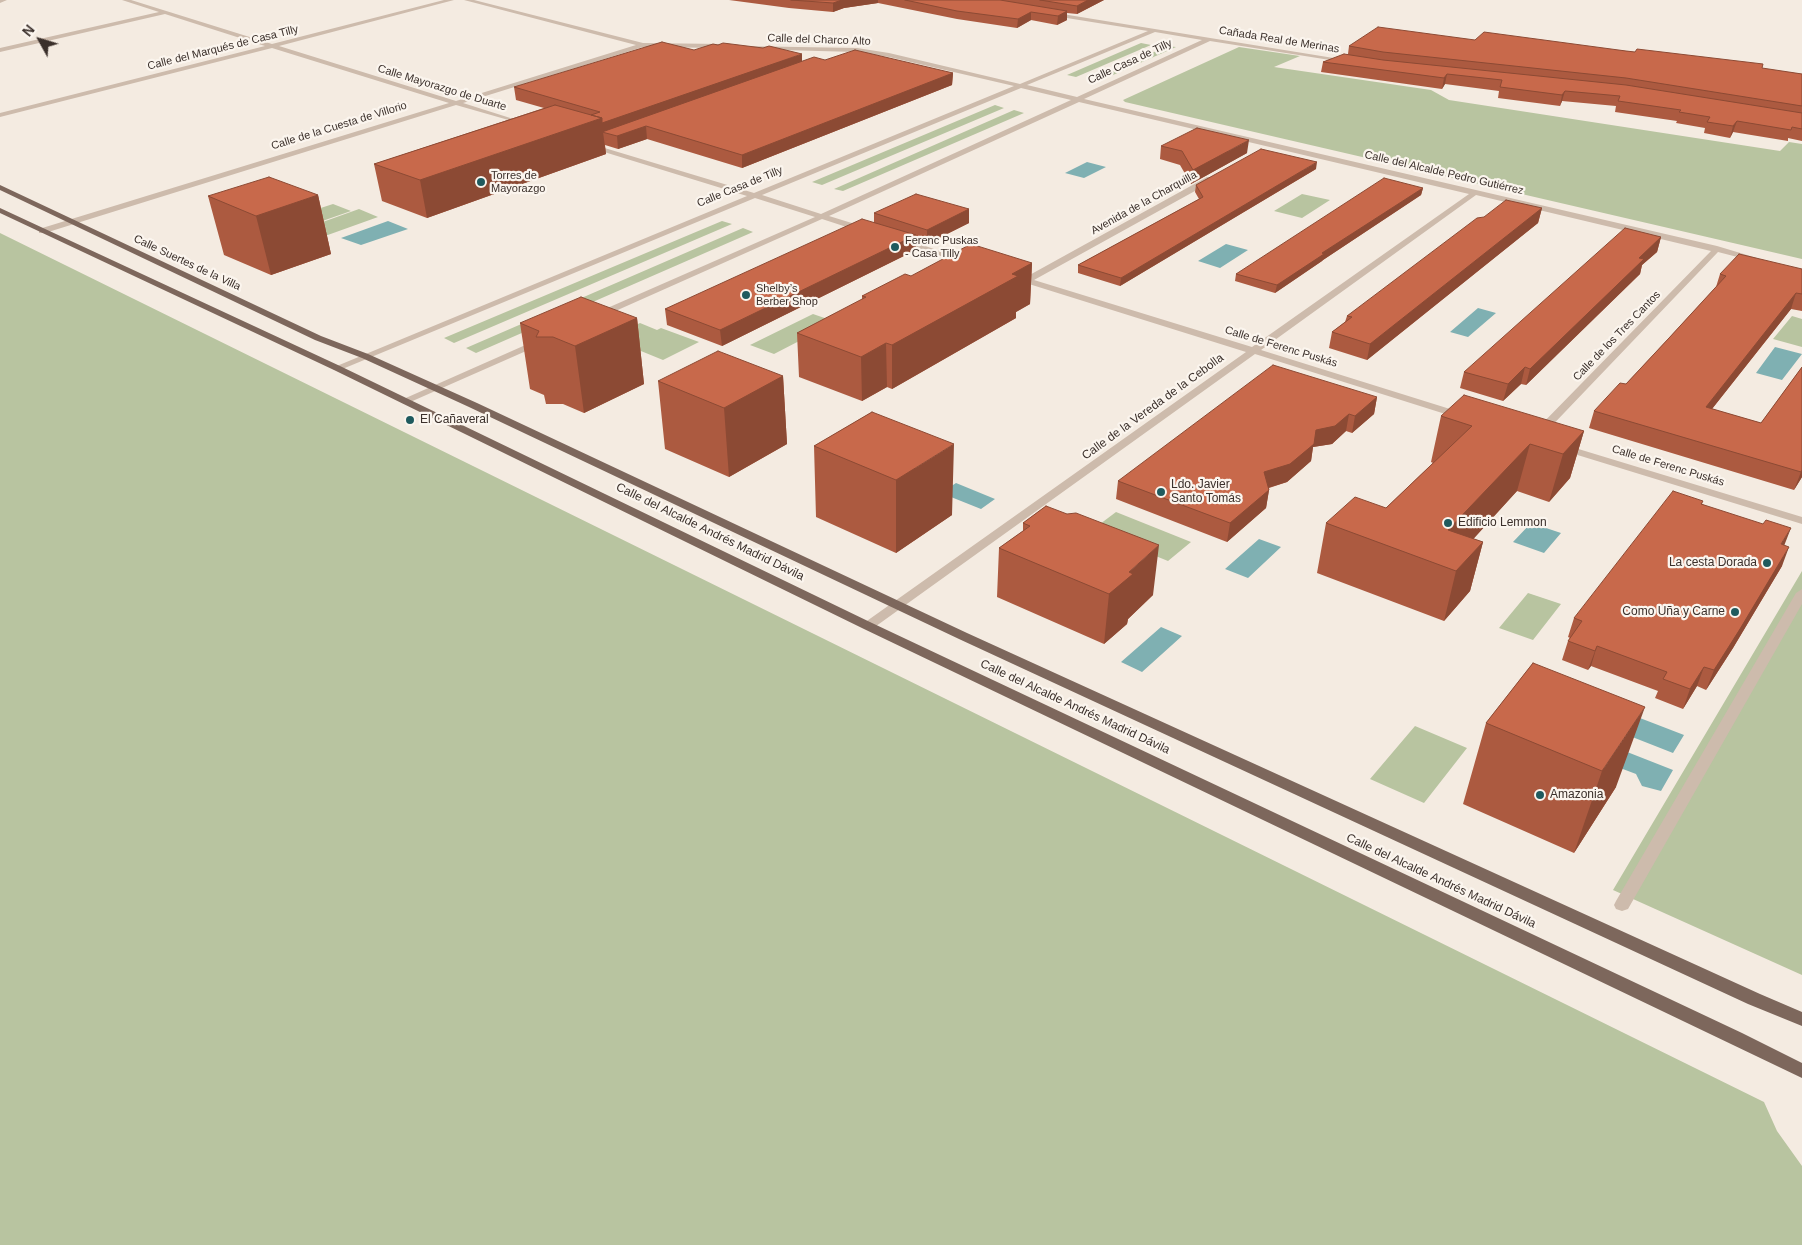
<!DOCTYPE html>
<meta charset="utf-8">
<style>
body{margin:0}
#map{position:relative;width:1802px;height:1245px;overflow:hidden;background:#f4ebe1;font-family:Arial,sans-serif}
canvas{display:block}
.north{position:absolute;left:15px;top:15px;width:50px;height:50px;-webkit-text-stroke:4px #fbf5ee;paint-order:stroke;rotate:309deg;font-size:14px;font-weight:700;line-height:20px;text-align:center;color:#3b302b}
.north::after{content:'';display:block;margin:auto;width:18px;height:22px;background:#3b302b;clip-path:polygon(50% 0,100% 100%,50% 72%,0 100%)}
</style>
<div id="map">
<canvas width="1802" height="1245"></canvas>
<div class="north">N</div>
</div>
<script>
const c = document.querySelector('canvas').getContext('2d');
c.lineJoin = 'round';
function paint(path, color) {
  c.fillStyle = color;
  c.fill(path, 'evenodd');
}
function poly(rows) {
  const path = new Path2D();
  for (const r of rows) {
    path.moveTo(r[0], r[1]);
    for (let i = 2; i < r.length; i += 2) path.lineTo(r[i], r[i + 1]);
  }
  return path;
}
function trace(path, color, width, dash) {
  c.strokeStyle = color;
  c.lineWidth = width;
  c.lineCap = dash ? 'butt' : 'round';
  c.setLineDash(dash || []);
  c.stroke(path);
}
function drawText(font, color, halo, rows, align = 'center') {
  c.font = font + ' Arial,sans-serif';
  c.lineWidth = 4.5;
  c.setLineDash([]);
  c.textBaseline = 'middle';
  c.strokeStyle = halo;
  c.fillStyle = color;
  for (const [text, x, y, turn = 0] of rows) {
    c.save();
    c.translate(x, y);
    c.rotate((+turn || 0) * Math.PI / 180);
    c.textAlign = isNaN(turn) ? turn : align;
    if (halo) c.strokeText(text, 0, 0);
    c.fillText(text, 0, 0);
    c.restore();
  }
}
paint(poly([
 [1141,43,1151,45,1076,77,1067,75],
 [1167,46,1176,47,1104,79,1099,78],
 [1239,47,1300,56,1274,67,1431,90,1449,100,1780,151,1789,142,1802,144,1802,259,1125,102,1123,100],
 [995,105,1004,108,822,185,812,182],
 [1014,110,1024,113,843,191,834,189],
 [1302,194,1330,200,1302,218,1274,211],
 [333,204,351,211,311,225,293,217],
 [359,209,378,217,325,236,306,228],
 [722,221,732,224,454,343,444,338],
 [743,228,753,232,476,353,466,348],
 [0,233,1764,1102,1777,1131,1802,1166,1802,1245,0,1245],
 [813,314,836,322,774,354,750,345],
 [1792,316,1802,319,1802,347,1773,339],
 [640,323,657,330,661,328,699,342,663,360,609,338],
 [1116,512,1191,542,1168,561,1092,530],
 [1802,571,1802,975,1613,890],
 [1528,593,1561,604,1533,640,1499,628],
 [1415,726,1467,748,1424,803,1370,779]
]), '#b8c4a0');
paint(poly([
 [1087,162,1106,167,1084,178,1065,173],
 [388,221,408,229,361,245,341,238],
 [1226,244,1248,250,1220,268,1198,261],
 [1478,308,1496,313,1468,337,1450,332],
 [1775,347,1802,354,1782,380,1756,373],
 [956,483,995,499,981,509,941,493],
 [1531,523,1561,533,1544,553,1513,542],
 [1259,539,1281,547,1248,578,1225,569],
 [1161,627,1182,636,1142,672,1121,662],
 [1601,703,1684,735,1673,753,1589,720],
 [1617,748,1673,770,1661,791,1642,786,1636,774,1607,763]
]), '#7fb0b2');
paint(poly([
 [0,0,7,0,0,3,0,0],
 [122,0,131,0,272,44,444,0,454,0,279,46,456,101,636,45,464,0,474,0,643,43,722,44,725,46,722,48,643,47,463,103,526,123,526,125,456,105,45,233,39,233,39,229,449,103,272,48,0,117,0,113,265,46,165,14,0,52,0,48,159,12,122,0],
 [1050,12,1352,61,1349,63,1210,41,1084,99,1717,246,1757,258,1753,261,1718,252,1543,435,1539,436,1534,433,1535,431,1711,251,1476,195,1261,350,1466,414,1466,418,1458,418,1255,354,872,629,868,630,862,626,864,623,1246,352,1013,279,1013,275,1026,277,1207,177,1213,177,1213,181,1034,280,1252,347,1469,194,1079,102,829,216,868,228,868,232,862,232,822,219,602,317,596,317,596,313,815,217,755,198,340,370,334,370,332,368,747,196,588,147,588,143,754,193,1014,86,889,57,857,52,742,49,740,46,857,48,889,53,1020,84,1148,31,1048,15,1050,12],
 [1155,32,1202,40,1077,97,1027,85,1155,32],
 [1021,88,1071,100,821,214,762,195,1021,88],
 [898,239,904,239,967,260,960,262,898,243,898,239],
 [539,339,544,342,542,344,408,403,404,404,399,401,539,339],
 [1562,444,1802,517,1802,524,1558,449,1557,447,1558,445,1562,444],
 [1802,589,1802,604,1628,909,1622,911,1616,909,1614,905,1616,901,1796,593,1802,589]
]), '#cdbbac');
paint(poly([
 [0,185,321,336,368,354,477,403,967,633,1760,994,1802,1012,1802,1026,1748,1004,959,639,469,407,362,358,315,340,0,190,0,185],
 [0,208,340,366,872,623,1742,1033,1802,1063,1802,1078,864,629,334,370,0,213,0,208]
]), '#7d675c');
paint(poly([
 [729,0,1104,0,1077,14,1067,13,1067,20,1057,25,1031,20,1017,28,957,19,878,3,844,8,833,12,789,8],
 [1475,40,1626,51,1802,74,1802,141,1788,138,1788,141,1733,132,1730,138,1704,133,1705,128,1676,123,1677,121,1615,112,1616,106,1562,101,1560,106,1498,98,1499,91,1445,84,1442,89,1321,72,1323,62,1348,54,1349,46],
 [825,60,953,73,952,85,742,168,647,139,618,149,605,145,606,154,427,218,382,201,374,164,544,108,516,100,514,87],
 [1161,146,1247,153,1191,184,1180,165,1160,159],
 [1316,169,1120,286,1078,273,1078,265,1199,199,1195,192,1196,185],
 [1423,188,1421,195,1323,260,1322,261,1275,293,1235,281,1236,274],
 [318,195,331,254,271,275,224,255,208,196],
 [1542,208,1538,223,1367,360,1329,348,1332,332,1345,322,1347,316],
 [969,209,969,223,927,244,916,241,916,250,722,346,667,325,665,309,874,222,874,213],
 [1661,237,1657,252,1642,265,1640,274,1526,385,1521,384,1503,401,1460,388,1464,372],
 [1032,263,1030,304,1016,312,1016,318,892,389,887,387,862,401,799,377,797,333,862,300,862,296,911,276],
 [1802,269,1802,311,1791,309,1712,409,1761,423,1802,367,1802,477,1794,490,1589,428,1594,411,1626,384,1669,338,1716,287,1720,274],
 [637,318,644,384,584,413,563,404,546,404,544,395,530,389,520,323],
 [783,376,787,444,729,477,665,449,658,381],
 [1377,397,1374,414,1352,433,1346,431,1332,444,1313,447,1311,461,1287,482,1269,488,1269,490,1266,508,1227,542,1116,499,1118,481],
 [872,412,952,515,896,553,816,517,814,446],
 [1441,416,1584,431,1570,478,1549,502,1517,491,1473,539,1483,542,1470,591,1444,621,1317,573,1326,523,1386,508,1433,463,1431,462],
 [1703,501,1702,504,1784,546,1782,566,1733,648,1706,690,1697,686,1683,709,1655,698,1658,691,1591,666,1588,670,1562,660,1568,641,1570,638,1568,637,1574,618],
 [1046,506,1153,595,1128,619,1127,624,1104,644,997,597,999,548,1023,531,1023,523],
 [1533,663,1616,787,1574,853,1463,804,1486,723]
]), '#ac5a40');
paint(poly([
 [842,0,878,0,878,3,844,8,833,12,833,3],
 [1088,0,1104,0,1077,14,1077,6],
 [1067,11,1067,20,1057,25,1058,16],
 [1031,12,1031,20,1017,28,1018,19],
 [802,54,802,66,603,132,606,154,427,218,420,180,602,118],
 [953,73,952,85,742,168,742,155],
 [1447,74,1445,84,1442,89,1444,78],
 [1565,91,1562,101,1560,106,1562,95],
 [1737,121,1733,132,1730,138,1733,126],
 [646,126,647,139,618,149,617,136],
 [1249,140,1247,153,1191,184,1193,170],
 [1317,162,1316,169,1120,286,1121,278],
 [1423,188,1421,195,1323,260,1322,261,1275,293,1277,285,1322,253],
 [318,195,331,254,271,275,256,216],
 [1542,208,1538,223,1367,360,1370,344],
 [969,209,969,223,927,244,927,230],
 [916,235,916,250,722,346,720,330],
 [1661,237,1657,252,1642,265,1640,274,1526,385,1530,369,1639,258],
 [1032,263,1030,304,1016,312,1016,318,892,389,892,345,1012,274],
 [1796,293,1791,309,1700,424,1706,407],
 [637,318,644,384,584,413,575,346],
 [886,343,887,387,862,401,861,357],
 [1525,367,1521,384,1503,401,1508,384],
 [783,376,787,444,729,477,724,408],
 [1377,397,1374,414,1352,433,1355,416],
 [1349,414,1346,431,1332,444,1313,447,1311,461,1287,482,1261,490,1264,472,1316,430],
 [1584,431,1570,478,1549,502,1563,454],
 [954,444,952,515,896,553,896,480],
 [1530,444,1517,491,1447,568,1448,530],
 [1802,470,1802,477,1794,490,1801,472],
 [1269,490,1266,508,1227,542,1230,523],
 [1791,528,1784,546,1781,544],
 [1483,542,1470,591,1444,621,1456,571],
 [1159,545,1153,595,1128,619,1127,624,1104,644,1109,594,1129,572],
 [1789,547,1782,566,1733,648,1706,690,1714,670],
 [1597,646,1591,666,1588,670,1595,651],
 [1704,667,1697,686,1683,709,1690,689],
 [1645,707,1616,787,1574,853,1602,771]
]), '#8c4a34');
const building = poly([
 [791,0,842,0,833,3,791,0],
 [905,0,1000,0,1067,11,1058,16,1031,12,1018,19,957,11,905,0],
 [1040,0,1088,0,1077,6,1040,0],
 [1378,27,1475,40,1484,32,1626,51,1635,52,1637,49,1763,64,1762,68,1802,74,1802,106,1626,78,1383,52,1349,46,1378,27],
 [662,42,694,50,713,44,718,45,723,43,763,48,769,46,802,54,602,123,602,118,591,115,600,112,514,87,662,42],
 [855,50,953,73,742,155,646,126,617,136,602,132,814,57,825,60,855,50],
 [1344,54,1383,60,1626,85,1802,113,1802,129,1792,127,1791,130,1737,121,1733,126,1707,122,1710,117,1679,112,1681,110,1618,101,1620,96,1565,91,1562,95,1500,87,1502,80,1447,74,1444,78,1323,62,1344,54],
 [555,105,602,118,420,180,374,164,555,105],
 [1197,128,1249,140,1193,170,1182,151,1161,146,1197,128],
 [1261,149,1317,162,1121,278,1078,265,1203,197,1196,185,1261,149],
 [269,177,318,195,256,216,208,196,269,177],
 [1384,178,1423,188,1322,253,1324,254,1277,285,1236,274,1384,178],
 [916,194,969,209,927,230,874,213,916,194],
 [1506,200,1542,208,1370,344,1332,332,1352,317,1347,316,1477,218,1484,217,1506,200],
 [862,219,916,235,720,330,665,309,862,219],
 [1625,228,1661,237,1639,258,1644,259,1530,369,1525,367,1508,384,1464,372,1625,228],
 [971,244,1032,263,1012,274,1018,276,892,345,886,343,861,357,797,333,866,297,862,296,905,274,911,276,971,244],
 [1739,254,1802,269,1802,294,1796,293,1706,407,1761,423,1802,367,1802,470,1801,472,1594,411,1620,383,1626,384,1669,338,1726,276,1720,274,1739,254],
 [581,297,637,318,575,346,553,337,536,337,539,331,520,323,581,297],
 [718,351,783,376,724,408,658,381,718,351],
 [1273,365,1377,397,1355,416,1349,414,1335,426,1316,430,1314,444,1290,464,1264,472,1269,490,1230,523,1118,481,1273,365],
 [1464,395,1584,431,1563,454,1530,444,1448,530,1483,542,1456,571,1326,523,1355,497,1386,508,1472,426,1441,416,1464,395],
 [872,412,954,444,896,480,814,446,872,412],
 [1673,491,1703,501,1701,504,1763,524,1766,520,1791,528,1781,544,1789,547,1740,629,1714,670,1704,667,1690,689,1663,679,1667,672,1597,646,1595,651,1568,641,1582,621,1574,618,1673,491],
 [1046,506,1067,514,1076,513,1159,545,1129,572,1133,574,1109,594,999,548,1030,526,1023,523,1046,506],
 [1533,663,1645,707,1602,771,1486,723,1533,663]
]);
paint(building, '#c8694b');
trace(building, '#8c4a34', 1);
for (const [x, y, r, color] of [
 [481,182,5,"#1f5a5e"],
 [895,247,5,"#1f5a5e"],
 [746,295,5,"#1f5a5e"],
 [410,420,5,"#1f5a5e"],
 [1161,492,5,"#1f5a5e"],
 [1448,523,5,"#1f5a5e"],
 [1767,563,5,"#1f5a5e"],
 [1735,612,5,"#1f5a5e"],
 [1540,795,5,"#1f5a5e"]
]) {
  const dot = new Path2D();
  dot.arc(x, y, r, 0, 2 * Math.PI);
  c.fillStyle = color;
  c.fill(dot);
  trace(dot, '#fbf5ee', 2);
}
drawText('11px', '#3b302b', '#fbf5ee', [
 ["Calle del Charco Alto",819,40,2],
 ["Cañada Real de Merinas",1279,40,9],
 ["Calle del Marqués de Casa Tilly",223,48,-14],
 ["Calle Casa de Tilly",1130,62,-25],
 ["Calle Mayorazgo de Duarte",442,88,17],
 ["Calle de la Cuesta de Villorio",339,126,-17],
 ["Calle del Alcalde Pedro Gutiérrez",1444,173,13],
 ["Calle Casa de Tilly",740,187,-22],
 ["Avenida de la Charquilla",1144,203,-29],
 ["Calle Suertes de la Villa",187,263,25],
 ["Calle de los Tres Cantos",1617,336,-46],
 ["Calle de Ferenc Puskás",1281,347,17],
 ["Calle de Ferenc Puskás",1668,466,17]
]);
drawText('11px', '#3b302b', '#fbf5ee', [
 ["Torres de",491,176],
 ["Mayorazgo",491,189],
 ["Ferenc Puskas",905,241],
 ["- Casa Tilly",905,254],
 ["Shelby’s",756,289],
 ["Berber Shop",756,302]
], 'left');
drawText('12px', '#3b302b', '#fbf5ee', [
 ["Calle de la Vereda de la Cebolla",1153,407,-36],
 ["Calle del Alcalde Andrés Madrid Dávila",710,532,26],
 ["Calle del Alcalde Andrés Madrid Dávila",1075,707,25],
 ["Calle del Alcalde Andrés Madrid Dávila",1441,881,25]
]);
drawText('12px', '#3b302b', '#fbf5ee', [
 ["El Cañaveral",420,420],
 ["Ldo. Javier",1171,485],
 ["Santo Tomás",1171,499],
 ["Edificio Lemmon",1458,523],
 ["La cesta Dorada",1757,563,"right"],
 ["Como Uña y Carne",1725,612,"right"],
 ["Amazonia",1550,795]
], 'left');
</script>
